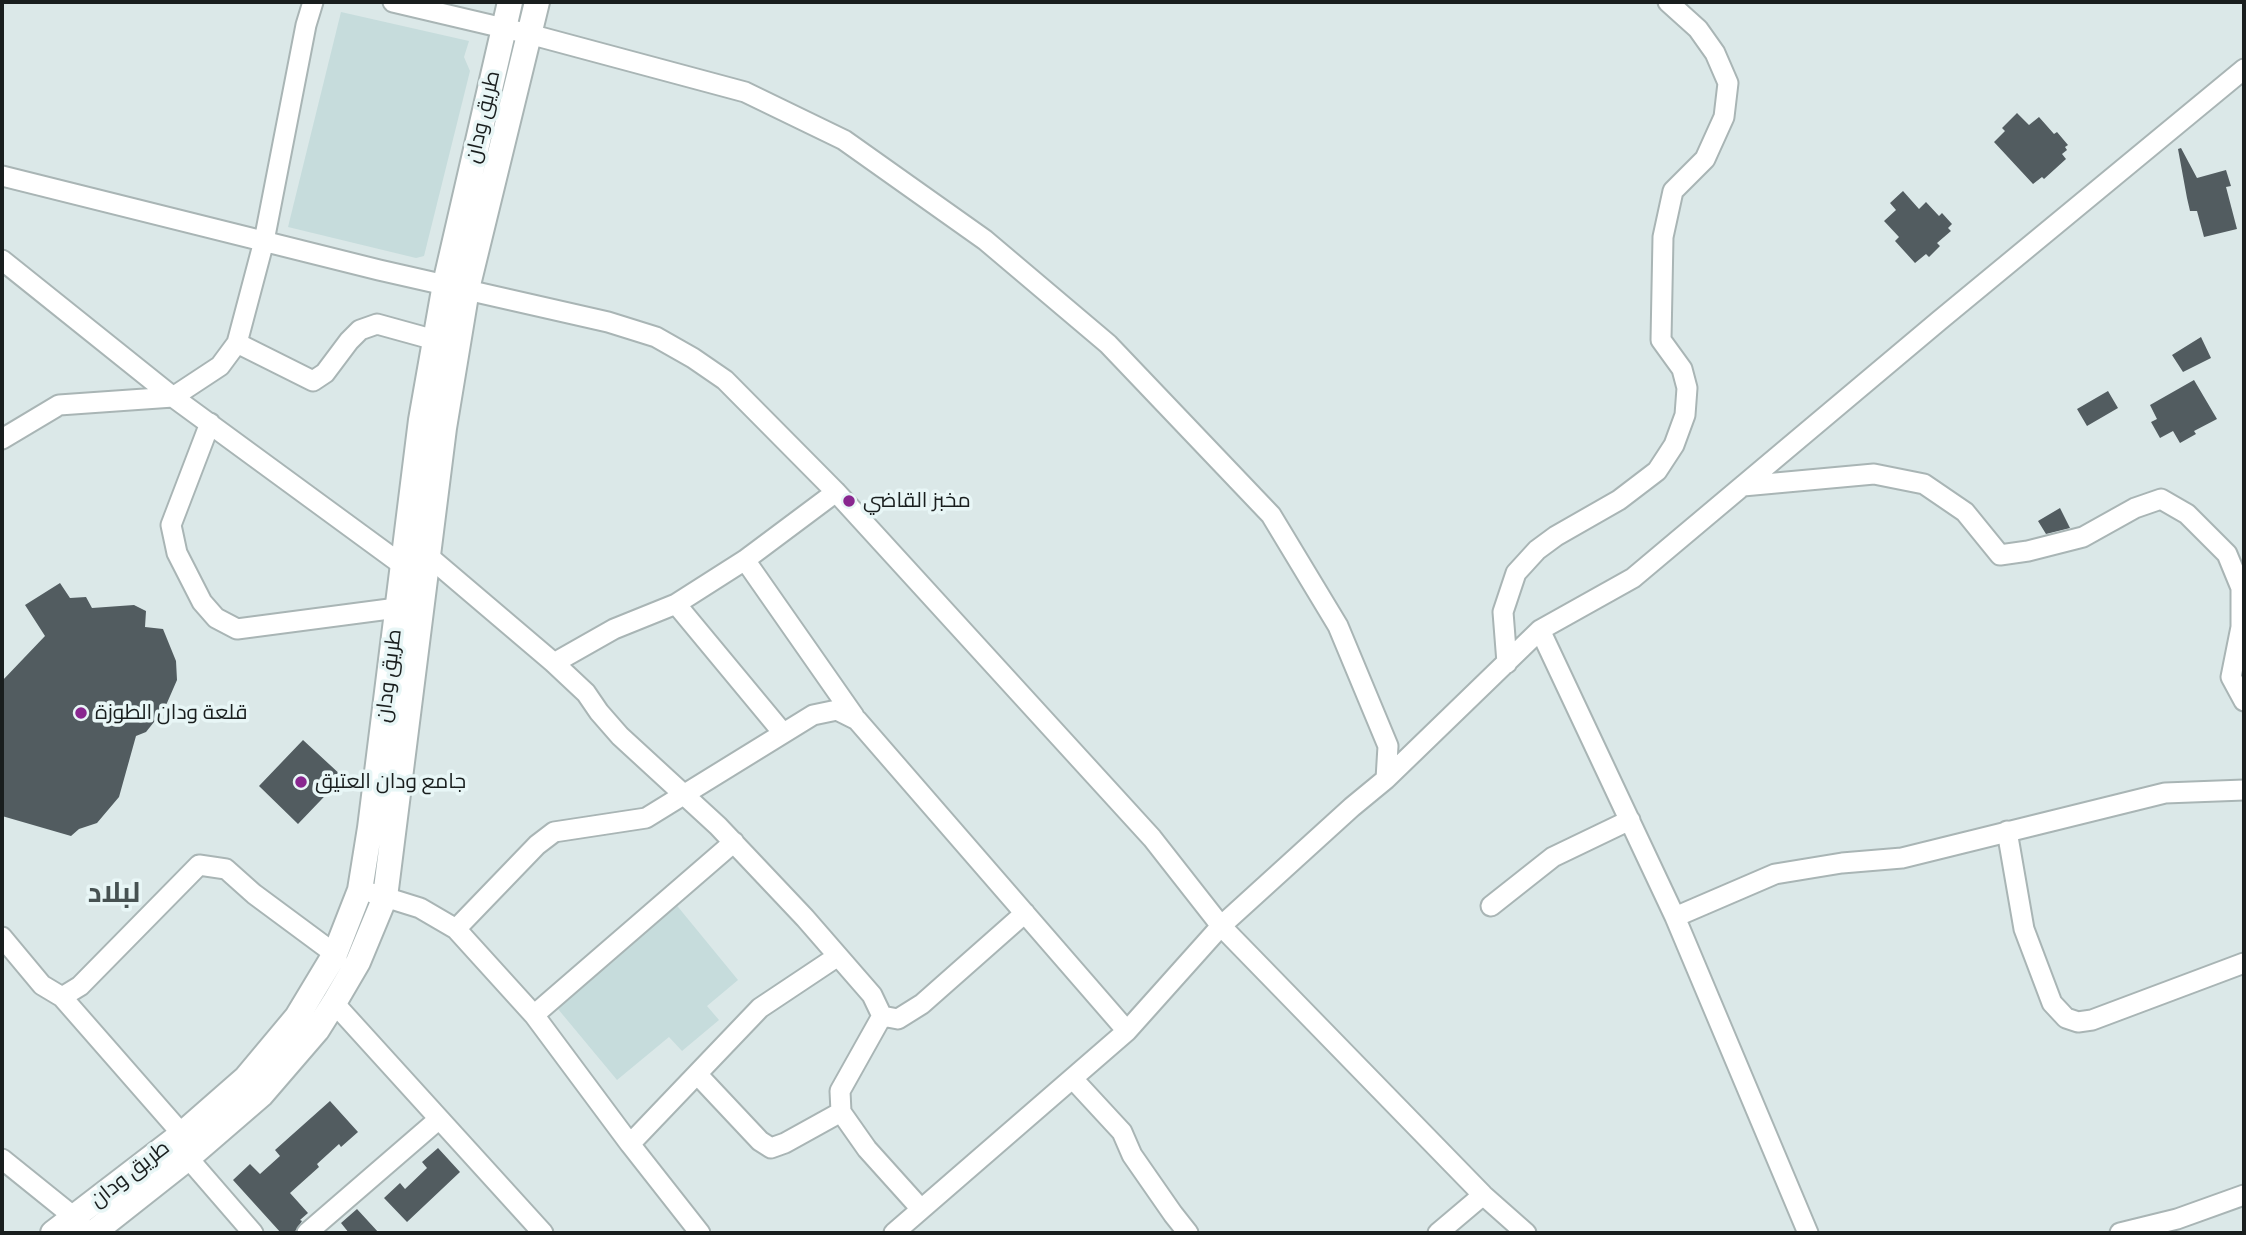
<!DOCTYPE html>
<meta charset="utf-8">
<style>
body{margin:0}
#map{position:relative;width:2246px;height:1235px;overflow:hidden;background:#dbe8e8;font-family:Cabin,sans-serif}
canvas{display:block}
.frame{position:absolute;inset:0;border:4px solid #191e1e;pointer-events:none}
</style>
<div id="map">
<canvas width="2246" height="1235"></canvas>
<div class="frame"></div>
</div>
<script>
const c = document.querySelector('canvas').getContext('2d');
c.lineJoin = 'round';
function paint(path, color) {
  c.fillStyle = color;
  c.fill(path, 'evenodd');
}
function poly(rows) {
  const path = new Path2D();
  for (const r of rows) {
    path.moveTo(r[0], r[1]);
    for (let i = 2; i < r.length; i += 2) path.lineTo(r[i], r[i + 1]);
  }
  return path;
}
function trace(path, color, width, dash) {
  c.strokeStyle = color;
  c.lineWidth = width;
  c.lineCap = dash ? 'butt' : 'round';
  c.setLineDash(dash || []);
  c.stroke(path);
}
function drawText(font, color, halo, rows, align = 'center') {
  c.font = font + ' Cabin,Cairo,sans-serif';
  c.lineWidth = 7;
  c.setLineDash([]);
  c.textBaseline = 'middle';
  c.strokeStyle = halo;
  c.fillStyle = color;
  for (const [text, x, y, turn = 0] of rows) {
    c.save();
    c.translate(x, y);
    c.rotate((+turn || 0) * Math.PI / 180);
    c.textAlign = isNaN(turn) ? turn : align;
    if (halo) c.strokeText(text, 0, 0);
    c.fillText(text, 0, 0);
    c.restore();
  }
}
paint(poly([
 [341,12,469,41,464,57,470,71,424,256,416,258,288,227],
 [674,902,738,980,707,1006,719,1020,682,1051,669,1037,617,1080,553,1003]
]), '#c6dcdc');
paint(poly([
 [2017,113,2029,125,2039,117,2054,134,2057,132,2068,145,2065,147,2067,150,2062,154,2066,159,2044,179,2042,177,2033,184,1994,142,2005,131,2002,128],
 [2181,148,2197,178,2226,170,2231,186,2226,187,2237,229,2204,237,2197,211,2190,211,2187,198,2178,149],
 [1903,191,1919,209,1926,202,1939,216,1942,213,1952,224,1948,228,1951,231,1937,243,1940,246,1929,257,1926,254,1915,263,1895,241,1899,237,1884,221,1896,210,1890,203],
 [2201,337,2211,358,2183,372,2172,355],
 [2194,380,2217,419,2194,431,2196,434,2180,443,2173,431,2160,438,2151,422,2157,419,2150,405],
 [2108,391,2118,408,2087,426,2077,409],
 [2060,508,2070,528,2046,534,2038,521],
 [60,583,70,598,86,597,92,608,134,605,146,611,145,627,163,629,176,661,177,680,167,703,154,722,146,732,136,736,119,797,97,823,79,829,71,836,2,816,2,681,45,636,25,605],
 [303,740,343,777,298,824,259,786],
 [330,1101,358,1132,341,1147,339,1144,317,1164,319,1167,290,1193,308,1213,300,1220,302,1221,294,1233,281,1233,233,1180,250,1164,260,1174,280,1156,275,1150],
 [438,1148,460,1172,407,1222,384,1198,400,1183,405,1189,427,1168,422,1162],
 [357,1209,379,1233,349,1233,341,1223]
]), '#525c60');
const minor = poly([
 [393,2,529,34,745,92,844,140,985,240,1108,344,1271,515,1338,626,1388,746,1386,779],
 [2,176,379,270,608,322,656,337,693,358,725,380,836,492,1152,838,1221,926,1483,1195,1526,1233],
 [2,260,173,397,401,564],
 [237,343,313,381,325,373,349,341,360,330,377,324,435,340],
 [210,423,171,525,177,553,202,602,216,618,237,629,397,608],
 [2,439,59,405,173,397,220,366,237,343,264,241,306,25,313,2],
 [1743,486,1874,474,1924,484,1965,512,2000,555,2028,551,2083,537,2135,508,2161,499,2187,514,2227,554,2241,588,2241,627,2231,677,2244,701],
 [427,555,554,663,586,693,599,712,620,736,718,826,805,918,872,995,882,1016,840,1091,841,1112,867,1149,921,1209],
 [745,560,854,716],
 [676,604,783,733],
 [1540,630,1675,917,1808,1233],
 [554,663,614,629,676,604,745,560,836,492],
 [1507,663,1503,612,1516,573,1537,550,1556,536,1619,500,1657,471,1674,445,1685,415,1687,388,1682,369,1661,340,1663,237,1673,191,1705,159,1724,117,1728,83,1715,53,1698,29,1668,2],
 [2007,831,2024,929,2052,1003,2066,1018,2078,1022,2092,1020,2244,963],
 [372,893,420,908,456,929,534,1015,630,1144,700,1233],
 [1491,906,1553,857,1630,820],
 [1675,917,1775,874,1842,863,1902,858,2165,793,2244,790],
 [456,929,537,845,554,832,646,818,813,715,837,710,857,720,1127,1031],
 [2,937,42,985,62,997,80,986,199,865,226,869,254,894,335,954],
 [62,997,182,1134],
 [334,1003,543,1233],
 [534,1015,734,842],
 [882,1016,898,1019,922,1004,1025,913],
 [697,1074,760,1141,771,1148,785,1143,841,1112],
 [1073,1079,1122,1132,1132,1155,1173,1214,1188,1233],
 [630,1144,760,1008,838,956],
 [188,1158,253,1233],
 [2,1159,74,1217,83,1227],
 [307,1233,439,1119],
 [894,1233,1127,1031,1221,926,1352,807,1386,779,1540,630,1633,578,1940,320,2244,69],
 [1438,1233,1483,1195],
 [2120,1233,2177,1219,2244,1195]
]);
const major = poly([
 [53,1233,182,1134,246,1078,297,1017,335,954,360,890,370,828,421,420,445,284,510,2],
 [93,1233,188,1158,261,1095,317,1030,334,1003,358,962,385,897,444,428,467,289,537,2]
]);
trace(minor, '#a9b5b5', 23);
trace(major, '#a9b5b5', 28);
trace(minor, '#fff', 19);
trace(major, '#fff', 24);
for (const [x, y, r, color] of [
 [849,501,7,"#89278f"],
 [81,713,7,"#89278f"],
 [301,782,7,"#89278f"]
]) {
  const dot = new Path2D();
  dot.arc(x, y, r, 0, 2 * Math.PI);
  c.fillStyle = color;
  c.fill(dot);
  trace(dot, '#e8f6f6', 2.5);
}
drawText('21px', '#191e1e', '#e8f6f6', [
 ["طريق ودان",483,117,-77],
 ["طريق ودان",389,676,-83],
 ["طريق ودان",130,1174,-38]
]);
drawText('21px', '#191e1e', '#e8f6f6', [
 ["مخبز القاضي",863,501],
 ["قلعة ودان الطوزة",95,713],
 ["جامع ودان العتيق",315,782]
], 'left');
drawText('bold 28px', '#475252', '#e8f6f6', [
 ["لبلاد",114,894]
]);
</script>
